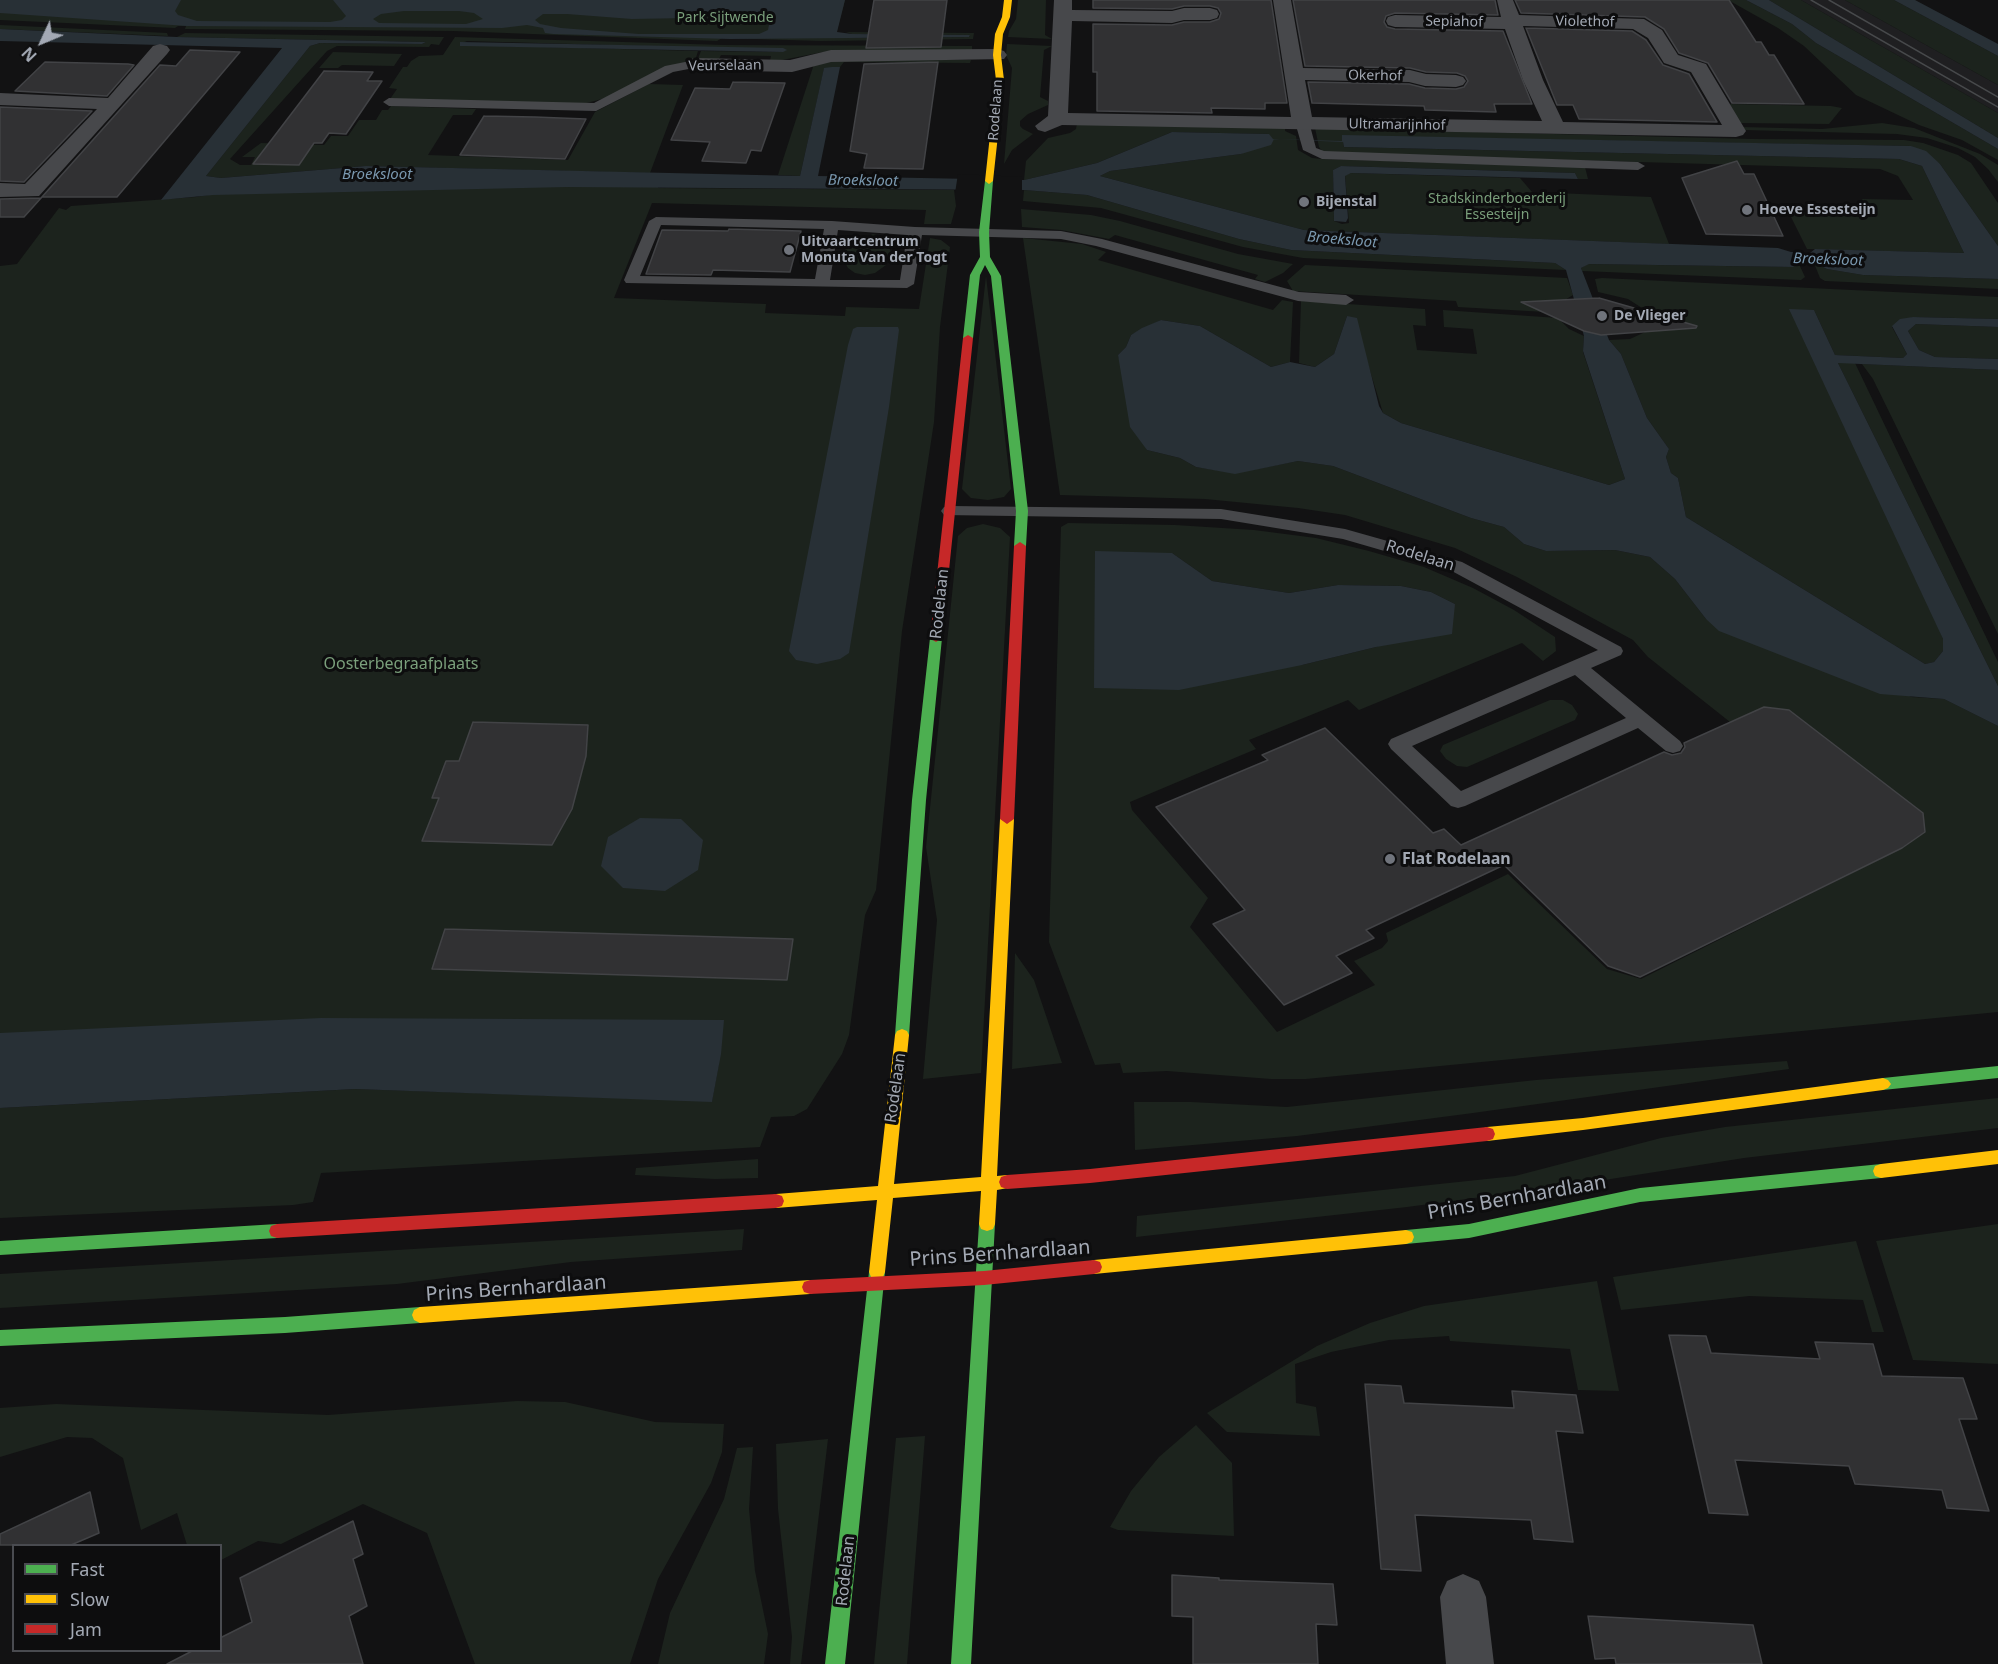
<!DOCTYPE html>
<style>
body{margin:0}
#map{position:relative;width:1998px;height:1664px;overflow:hidden;background:#121213;font-family:"Noto Sans",sans-serif}
canvas{display:block}
.legend{position:absolute;left:12px;top:1544px;width:210px;height:108px;box-sizing:border-box;background:#0d0d0e;border:2px solid #494b50;margin:0;padding:8px 10px;list-style:none;font-size:18px;color:#a3a9b4}
.legend li{display:flex;align-items:center;gap:12px;height:30px}
.legend b{width:30px;border:2px solid #494b50}
.north{position:absolute;left:12px;top:12px;width:60px;height:60px;-webkit-text-stroke:4px #0d0d0e;paint-order:stroke;rotate:226deg;font-size:16px;font-weight:700;line-height:24px;text-align:center;color:#a3a9b4}
.north::after{content:'';display:block;margin:auto;width:21px;height:27px;background:#a3a9b4;clip-path:polygon(50% 0,100% 100%,50% 72%,0 100%)}
</style>
<div id="map">
<canvas width="1998" height="1664"></canvas>
<ul class="legend">
<li><b style="height:8px;background:#4caf50"></b>Fast</li>
<li><b style="height:8px;background:#ffc107"></b>Slow</li>
<li><b style="height:8px;background:#c62828"></b>Jam</li>
</ul>
<div class="north">N</div>
</div>
<script>
const c = document.querySelector('canvas').getContext('2d');
c.lineJoin = 'round';
function paint(path, color) {
  c.fillStyle = color;
  c.fill(path, 'evenodd');
}
function poly(rows) {
  const path = new Path2D();
  for (const r of rows) {
    path.moveTo(r[0], r[1]);
    for (let i = 2; i < r.length; i += 2) path.lineTo(r[i], r[i + 1]);
  }
  return path;
}
function trace(path, color, width, dash) {
  c.strokeStyle = color;
  c.lineWidth = width;
  c.lineCap = dash ? 'butt' : 'round';
  c.setLineDash(dash || []);
  c.stroke(path);
}
function drawText(font, color, halo, rows, align = 'center') {
  c.font = font + ' "Noto Sans",sans-serif';
  c.lineWidth = 6;
  c.setLineDash([]);
  c.textBaseline = 'middle';
  c.strokeStyle = halo;
  c.fillStyle = color;
  for (const [text, x, y, turn = 0] of rows) {
    c.save();
    c.translate(x, y);
    c.rotate((+turn || 0) * Math.PI / 180);
    c.textAlign = isNaN(turn) ? turn : align;
    if (halo) c.strokeText(text, 0, 0);
    c.fillText(text, 0, 0);
    c.restore();
  }
}
paint(poly([
 [1801,0,1845,0,1998,85,1998,113]
]), '#1f1f21');
paint(poly([
 [0,0,845,0,835,38,969,37,970,35,852,34,846,32,974,33,973,39,821,41,722,38,717,41,453,31,185,29,186,26,178,26,175,28,0,20],
 [1018,0,1046,0,1045,35,1052,39,1008,37,1009,31,1016,19],
 [1728,0,1746,0,1792,24,1816,43,1998,149,1998,160,1962,140,1919,125,1856,95,1804,46,1778,28],
 [1769,0,1801,0,1998,113,1998,138],
 [1845,0,1894,0,1998,56,1998,85],
 [0,25,167,33,168,36,0,29],
 [185,33,444,37,439,45,431,44,429,47,337,46,327,51,230,159,240,165,251,165,255,157,242,157,261,143,324,145,331,136,348,136,359,120,376,120,382,110,388,110,391,106,476,109,472,115,453,115,428,155,568,160,595,112,649,84,683,85,650,173,366,166,221,178,206,176,310,46,320,43,422,44,426,42,177,37],
 [455,37,725,45,972,46,972,51,823,52,777,61,770,61,771,56,721,55,719,59,697,61,701,51,781,52,786,50,467,41,462,43,463,45,698,51,695,61,602,99,579,105,390,99,397,89,389,88,403,67,407,67,411,61,419,56,443,55],
 [1007,44,1052,46,1044,50,1040,97,1048,101,1048,105,1028,114,1020,121,1020,126,1023,129,1033,134,1012,150,1004,164,1012,68,1006,55],
 [333,52,402,54,394,66,342,65,338,68,319,68],
 [844,59,971,60,970,63,844,62,840,67,824,69,800,176,778,175,814,64],
 [1730,104,1831,106,1842,108,1829,124,1739,123],
 [1077,123,1285,127,1285,131,1296,136,1298,150,1312,158,1321,159,1585,167,1588,179,1578,179,1575,173,1341,166,1333,170,1334,221,1342,224,1349,223,1345,175,1351,173,1520,178,1532,192,1651,197,1669,244,1304,230,1100,176,1110,171,1241,154,1269,134,1172,132,1097,163,1024,180,1026,161,1048,138,1070,133,1076,129],
 [1882,123,1914,128,1980,154,1998,165,1998,182,1988,169,1975,157,1958,148,1927,138,1897,134,1744,130,1742,127,1822,129],
 [1315,128,1753,139,1904,140,1923,143,1958,155,1971,163,1998,203,1998,246,1940,164,1911,146,1342,136,1344,147,1899,159,1922,166,1964,253,1807,249,1786,207,1868,210,1862,199,1913,200,1898,176,1880,169,1330,153,1322,151,1319,147],
 [658,185,658,188,954,190,956,206,951,224,924,224,926,210,652,203,614,298,766,304,765,313,845,316,846,307,919,309,930,238,941,240,950,247,940,327,934,422,902,631,876,890,865,915,849,1035,842,1054,807,1109,794,1116,771,1117,760,1147,321,1173,313,1202,293,1205,0,1218,0,1108,355,1089,712,1101,719,1063,0,1075,0,266,17,264,59,208,66,210,71,206,196,197,256,187],
 [1024,190,1087,195,1239,239,1291,250,1555,263,1566,270,1303,258,1243,247,1101,208,1023,201],
 [1021,209,1091,215,1120,221,1238,254,1293,264,1283,273,1265,282,1255,279,1258,275,1115,235,1109,239,1061,230,1022,227],
 [873,234,884,237,892,254,886,265,875,273,865,275,855,273,848,268,841,255,850,243],
 [1023,238,1082,244,1106,252,1098,260,1273,310,1282,300,1293,302,1290,362,1271,367,1200,326,1161,320,1131,335,1126,347,1118,355,1147,450,1180,458,1196,467,1235,473,1298,461,1333,466,1471,518,1504,527,1524,544,1546,551,1615,550,1650,557,1675,579,1706,619,1912,697,1944,699,1998,726,1998,1012,1306,1079,1271,1079,1167,1071,1123,1073,1120,1063,1095,1065,1049,942,1061,527,1068,523,1175,525,1254,530,1316,538,1369,551,1424,567,1473,588,1514,610,1555,637,1556,651,1543,661,1522,643,1359,710,1348,700,1249,740,1256,749,1130,802,1132,810,1208,898,1190,927,1277,1032,1375,985,1354,961,1382,948,1388,941,1386,933,1508,874,1607,969,1641,979,1902,848,1925,832,1923,813,1789,710,1764,707,1730,722,1648,657,1633,640,1517,577,1455,548,1345,515,1298,508,1205,499,1060,495],
 [1172,553,1212,581,1289,593,1338,585,1401,586,1431,592,1455,604,1376,647,1302,665],
 [1798,262,1805,277,1801,280,1582,271,1581,268,1588,264,1792,267],
 [1814,263,1827,269,1863,275,1998,279,1998,289,1825,281,1820,278],
 [1305,265,1567,278,1573,295,1545,312,1458,307,1456,301,1293,291,1287,281],
 [986,276,1011,489,1004,497,988,500,971,498,962,489],
 [1602,278,1998,297,1998,319,1913,317,1892,327,1907,354,1903,358,1835,355,1814,310,1943,639,1943,651,1934,662,1925,664,1686,517,1678,478,1671,473,1666,457,1669,449,1647,418,1621,354,1609,340,1630,339,1643,333,1648,330,1648,315,1642,308,1628,299,1598,292,1595,279],
 [1301,301,1425,309,1426,326,1413,325,1417,350,1477,354,1473,329,1444,327,1443,310,1558,318,1569,329,1584,336,1583,352,1625,479,1609,485,1401,423,1383,413,1367,361,1347,316,1334,354,1315,367,1299,363],
 [1916,324,1998,327,1998,359,1935,357,1919,350,1908,331],
 [1838,363,1855,363,1998,662,1998,686],
 [1862,364,1998,370,1998,634,1873,379],
 [983,524,1000,528,1010,537,981,1073,923,1079,937,920,926,847,958,536,967,528],
 [1550,700,1563,700,1572,705,1578,714,1575,720,1467,767,1457,766,1446,759,1440,751,1443,745],
 [1015,953,1034,980,1062,1063,1012,1069],
 [1787,1061,1789,1069,1473,1113,1297,1136,1135,1150,1134,1102,1191,1102,1287,1107,1536,1080],
 [1998,1098,1998,1128,1744,1158,1579,1184,1407,1207,1136,1237,1137,1216,1515,1176,1661,1138,1725,1127],
 [758,1159,758,1178,715,1179,635,1175,636,1168],
 [1998,1224,1998,1364,1913,1360,1876,1241],
 [744,1229,742,1250,571,1262,397,1284,0,1308,0,1274],
 [1856,1241,1884,1332,1872,1332,1863,1300,1749,1296,1621,1310,1613,1277],
 [1597,1281,1619,1391,1578,1390,1570,1349,1450,1341,1449,1336,1389,1340,1331,1352,1295,1364,1296,1403,1316,1407,1320,1436,1227,1432,1207,1413,1317,1346,1370,1323,1424,1306],
 [517,1401,565,1402,655,1422,724,1424,722,1452,711,1483,658,1579,630,1664,475,1664,427,1533,363,1504,281,1544,258,1541,221,1560,220,1546,187,1545,177,1513,141,1530,123,1458,92,1438,67,1437,0,1457,0,1408,56,1404,328,1415],
 [1196,1425,1232,1463,1234,1536,1118,1530,1110,1527,1131,1491,1159,1457],
 [925,1436,907,1664,874,1664,896,1438],
 [828,1439,801,1664,790,1664,792,1637,778,1509,776,1444],
 [753,1447,749,1509,755,1571,768,1634,764,1664,658,1664,670,1613,724,1499,737,1448]
]), '#1c231d');
paint(poly([
 [0,0,181,0,175,11,178,15,197,21,330,22,342,20,346,16,333,0,845,0,837,32,852,34,970,35,969,37,730,39,553,34,545,33,543,28,527,25,502,28,187,26,0,13],
 [404,11,459,11,474,13,483,19,466,24,379,23,373,19,381,14],
 [543,14,567,14,632,19,687,18,725,14,748,15,769,25,768,30,759,34,639,34,561,28,540,24,535,20],
 [1746,0,1769,0,1998,138,1998,149,1816,43,1792,24],
 [1894,0,1915,0,1998,44,1998,56],
 [0,29,177,37,426,42,422,44,320,43,310,46,206,176,221,178,366,166,800,176,824,68,832,67,840,67,818,176,1024,180,1097,163,1172,132,1269,134,1273,139,1342,141,1342,135,1911,146,1926,151,1940,164,1998,246,1998,279,1863,275,1827,269,1814,263,1798,262,1793,267,1589,264,1581,268,1609,340,1621,354,1647,418,1669,449,1666,457,1671,473,1678,478,1686,517,1925,664,1934,662,1943,651,1943,639,1789,309,1814,310,1835,355,1903,358,1907,354,1892,326,1900,319,1913,317,1998,319,1998,327,1916,324,1908,331,1919,350,1935,357,1998,359,1998,370,1838,363,1998,686,1998,726,1944,699,1880,694,1719,631,1706,619,1675,579,1650,557,1615,550,1546,551,1524,544,1504,527,1471,518,1333,466,1298,461,1235,474,1196,467,1180,458,1147,450,1130,427,1118,355,1126,347,1131,335,1142,328,1161,320,1200,326,1271,367,1290,362,1315,367,1334,354,1347,316,1357,318,1379,406,1383,413,1401,423,1609,485,1625,479,1583,351,1584,336,1566,270,1555,263,1291,250,1239,239,1087,195,1024,190,567,187,213,195,161,200,282,48,0,41],
 [1274,139,1343,142,1344,147,1899,159,1922,166,1964,253,1815,249,1810,253,1791,252,1778,248,1304,230,1100,176,1110,171,1241,154,1271,145],
 [1341,166,1575,173,1578,179,1351,173,1345,176,1348,218,1346,222,1334,221,1333,170],
 [857,327,898,327,899,330,889,407,849,653,840,659,817,664,796,660,789,651,848,345,853,329],
 [1095,551,1172,553,1212,581,1289,593,1338,585,1401,586,1431,592,1455,604,1452,634,1376,647,1302,665,1179,690,1094,688],
 [640,818,681,819,703,840,698,870,665,891,623,888,601,866,608,837],
 [321,1018,724,1020,721,1054,712,1102,355,1089,0,1108,0,1033]
]), '#283036');
paint(poly([
 [958,174,1022,177,1022,193,955,193]
]), '#121213');
paint(poly([
 [460,42,783,48,787,50,783,52,463,46,460,46,460,42]
]), '#283036');
const building = poly([
 [874,0,947,0,941,47,866,48,874,0],
 [1093,0,1271,0,1287,103,1265,103,1265,109,1211,108,1212,113,1097,111,1097,72,1093,72,1093,24,1172,25,1184,22,1210,22,1219,19,1221,13,1218,8,1210,6,1184,6,1172,9,1093,8,1093,0],
 [1293,0,1495,0,1498,15,1395,13,1386,16,1384,22,1387,27,1395,29,1503,31,1532,104,1494,104,1496,112,1425,110,1424,106,1312,103,1308,82,1409,84,1425,88,1456,89,1464,87,1468,81,1465,76,1457,73,1426,72,1410,68,1305,66,1293,0],
 [1515,0,1729,0,1756,42,1761,42,1769,55,1774,55,1804,104,1732,103,1708,63,1679,53,1664,29,1645,17,1521,13,1515,0],
 [1526,28,1632,31,1646,40,1663,65,1689,74,1717,122,1579,119,1573,105,1557,105,1526,28],
 [190,50,240,52,117,197,42,197,24,217,0,217,0,199,41,198,160,65,176,66,190,50],
 [45,62,128,64,134,65,107,96,15,91,45,62],
 [938,62,923,169,864,168,867,154,850,151,864,64,938,62],
 [324,71,373,72,367,81,382,81,346,134,329,133,322,143,314,143,299,165,253,164,324,71],
 [733,82,785,83,761,151,751,150,746,163,702,161,710,142,671,140,695,88,730,89,733,82],
 [0,107,92,111,24,182,0,181,0,107],
 [484,116,535,117,586,119,565,159,460,155,484,116],
 [1737,161,1744,174,1754,174,1783,236,1706,234,1682,178,1737,161],
 [729,229,801,231,790,272,713,270,711,275,646,274,662,230,728,231,729,229],
 [1599,298,1697,326,1696,328,1601,335,1584,331,1521,302,1599,298],
 [1764,707,1789,710,1923,813,1925,832,1902,848,1640,977,1608,966,1504,865,1366,930,1374,938,1336,956,1352,973,1284,1005,1213,924,1245,910,1156,807,1268,760,1262,755,1325,728,1433,833,1444,829,1461,845,1664,752,1672,755,1681,753,1685,747,1684,743,1764,707],
 [473,722,588,725,586,756,572,809,552,845,422,841,439,798,432,798,446,761,459,761,473,722],
 [445,929,793,939,787,980,432,969,445,929],
 [1669,1335,1706,1336,1711,1353,1820,1359,1815,1342,1873,1344,1882,1376,1963,1378,1977,1419,1959,1419,1989,1511,1947,1508,1942,1490,1855,1484,1849,1466,1735,1460,1748,1515,1709,1513,1669,1335],
 [1365,1384,1401,1386,1404,1403,1514,1408,1512,1391,1576,1395,1583,1433,1556,1431,1573,1542,1534,1539,1531,1520,1415,1515,1421,1571,1381,1569,1365,1384],
 [90,1492,99,1533,71,1545,0,1545,0,1534,90,1492],
 [353,1521,363,1554,353,1559,367,1606,349,1616,363,1664,167,1664,194,1650,220,1650,220,1638,252,1622,240,1578,353,1521],
 [1172,1575,1219,1578,1219,1580,1333,1584,1337,1625,1316,1624,1318,1664,1193,1664,1193,1617,1172,1616,1172,1575],
 [1588,1616,1753,1625,1762,1664,1616,1664,1615,1658,1595,1659,1588,1616]
]);
paint(building, '#313133');
trace(building, '#424346', 1.5);
paint(poly([
 [695,60,701,64,699,67,673,72,596,111,389,106,383,102,389,98,594,103,665,66,695,60],
 [1302,118,1309,122,1316,148,1324,151,1638,162,1645,166,1638,170,1322,159,1303,150,1295,122,1302,118],
 [656,217,832,221,915,227,1061,231,1102,239,1299,292,1346,295,1354,300,1346,305,1298,301,1096,246,1061,239,922,235,914,284,907,288,626,283,624,280,649,221,656,217],
 [661,225,824,229,815,279,640,276,661,225],
 [838,230,907,235,900,280,830,280,838,230],
 [950,506,1221,509,1345,529,1462,562,1621,647,1623,651,1621,655,1591,668,1680,741,1683,746,1680,751,1673,753,1666,751,1638,728,1465,806,1458,808,1451,806,1391,749,1388,744,1391,739,1598,650,1450,570,1343,539,1221,519,944,515,941,511,944,507,950,506],
 [1575,675,1626,718,1461,791,1412,746,1575,675]
]), '#47484b');
paint(poly([
 [1054,0,1072,0,1072,10,1172,11,1184,8,1210,8,1217,10,1219,14,1217,18,1210,20,1184,20,1172,23,1072,21,1068,113,1291,117,1273,0,1291,0,1303,68,1410,70,1426,74,1456,75,1463,77,1466,81,1463,85,1456,87,1425,86,1409,82,1305,80,1312,117,1542,121,1523,80,1505,29,1395,27,1388,25,1386,21,1388,17,1395,15,1501,17,1497,0,1513,0,1519,15,1644,19,1662,30,1678,55,1706,64,1746,131,1743,135,1736,137,1062,125,1045,132,1038,130,1035,126,1048,116,1054,0],
 [1523,26,1633,29,1648,38,1664,63,1691,72,1722,125,1563,122,1543,80,1523,26],
 [160,44,167,46,170,50,167,54,39,196,0,197,0,183,25,184,97,109,0,105,0,93,108,98,153,46,160,44],
 [997,49,1004,51,1007,55,1004,59,831,62,792,72,695,70,688,68,685,64,688,60,695,58,790,60,831,50,997,49],
 [1463,1574,1479,1581,1486,1597,1494,1664,1446,1664,1440,1597,1447,1581,1463,1574]
]), '#47484b');
paint(poly([
 [989,178,993,181,989,232,990,257,1001,276,1028,511,1026,546,1020,550,1014,546,1016,511,991,276,985,265,980,275,973,338,968,341,963,338,970,275,980,257,979,232,985,181,989,178],
 [936,634,942,638,926,800,909,1035,907,1039,902,1041,897,1039,895,1035,912,800,930,638,936,634],
 [1998,1066,1998,1078,1883,1090,1878,1088,1875,1084,1878,1080,1883,1078,1998,1066],
 [1881,1164,1887,1166,1889,1171,1887,1176,1881,1178,1640,1202,1469,1238,1406,1244,1400,1242,1398,1237,1400,1232,1406,1230,1469,1224,1640,1188,1881,1164],
 [987,1217,993,1219,995,1224,971,1664,951,1664,979,1224,981,1219,987,1217],
 [277,1224,283,1226,285,1231,283,1236,277,1238,0,1255,0,1241,277,1224],
 [877,1265,883,1267,885,1272,845,1664,825,1664,869,1272,871,1267,877,1265],
 [420,1307,426,1310,428,1315,426,1320,420,1323,285,1333,0,1346,0,1330,285,1317,420,1307]
]), '#4caf50');
paint(poly([
 [1004,0,1012,0,1010,17,1003,34,1001,55,1004,80,993,181,989,184,985,181,996,80,993,55,995,34,1002,17,1004,0],
 [1007,814,1014,819,997,1176,1007,1175,1013,1177,1015,1182,1013,1187,997,1190,995,1224,993,1229,987,1231,981,1229,979,1224,981,1191,893,1198,885,1272,883,1277,877,1279,871,1277,869,1272,877,1200,776,1208,770,1206,768,1201,770,1196,776,1194,878,1186,895,1035,897,1031,902,1029,907,1031,909,1035,894,1184,981,1177,1000,819,1007,814],
 [1883,1078,1888,1080,1891,1084,1888,1088,1883,1090,1583,1130,1487,1141,1481,1139,1479,1134,1481,1129,1487,1127,1583,1118,1883,1078],
 [1998,1150,1998,1164,1881,1178,1875,1176,1873,1171,1875,1166,1881,1164,1998,1150],
 [1406,1230,1412,1232,1414,1237,1412,1242,1406,1244,1094,1274,1088,1272,1086,1267,1088,1262,1094,1260,1406,1230],
 [810,1280,816,1282,818,1287,816,1292,810,1294,420,1323,414,1320,412,1315,414,1310,420,1307,810,1280]
]), '#ffc107');
paint(poly([
 [968,335,973,338,942,638,936,642,930,638,963,338,968,335],
 [1020,542,1026,546,1014,819,1007,824,1000,819,1014,546,1020,542],
 [1487,1127,1493,1129,1495,1134,1493,1139,1487,1141,1090,1183,1007,1189,1001,1187,999,1182,1001,1177,1007,1175,1090,1169,1487,1127],
 [776,1194,782,1196,784,1201,782,1206,776,1208,277,1238,271,1236,269,1231,271,1226,277,1224,776,1194],
 [1094,1260,1100,1262,1102,1267,1100,1272,1094,1274,984,1285,810,1294,804,1292,802,1287,804,1282,810,1280,984,1271,1094,1260]
]), '#c62828');
trace(poly([
 [1811,0,1998,107],
 [1829,0,1998,97]
]), '#47494b', 1.5);
for (const [x, y, r, color] of [
 [1304,202,6,"#70747c"],
 [1747,210,6,"#70747c"],
 [789,250,6,"#70747c"],
 [1602,316,6,"#70747c"],
 [1390,859,6,"#70747c"]
]) {
  const dot = new Path2D();
  dot.arc(x, y, r, 0, 2 * Math.PI);
  c.fillStyle = color;
  c.fill(dot);
  trace(dot, '#0d0d0e', 2);
}
drawText('14px', '#7a9f7b', '#0d0d0e', [
 ["Park Sijtwende",725,18],
 ["Stadskinderboerderij",1497,199],
 ["Essesteijn",1497,215]
]);
drawText('14px', '#a3a9b4', '#0d0d0e', [
 ["Sepiahof",1454,22,1],
 ["Violethof",1585,22,1],
 ["Veurselaan",725,66,-1],
 ["Okerhof",1375,76,1],
 ["Rodelaan",996,110,-86],
 ["Ultramarijnhof",1397,125,1]
]);
drawText('bold 14px', '#a3a9b4', '#0d0d0e', [
 ["Bijenstal",1316,202],
 ["Hoeve Essesteijn",1759,210],
 ["Uitvaartcentrum",801,242],
 ["Monuta Van der Togt",801,258],
 ["De Vlieger",1614,316]
], 'left');
drawText('italic 15px', '#7a98af', '#0d0d0e', [
 ["Broeksloot",377,175],
 ["Broeksloot",863,181,1],
 ["Broeksloot",1342,240,5],
 ["Broeksloot",1828,260,2]
]);
drawText('16px', '#a3a9b4', '#0d0d0e', [
 ["Rodelaan",1420,556,17],
 ["Rodelaan",940,604,-84],
 ["Rodelaan",896,1088,-82],
 ["Rodelaan",846,1571,-84]
]);
drawText('16px', '#7a9f7b', '#0d0d0e', [
 ["Oosterbegraafplaats",401,664]
]);
drawText('bold 16px', '#a3a9b4', '#0d0d0e', [
 ["Flat Rodelaan",1402,859]
], 'left');
drawText('20px', '#a3a9b4', '#0d0d0e', [
 ["Prins Bernhardlaan",1517,1198,-10],
 ["Prins Bernhardlaan",1000,1254,-4],
 ["Prins Bernhardlaan",516,1289,-4]
]);
</script>
